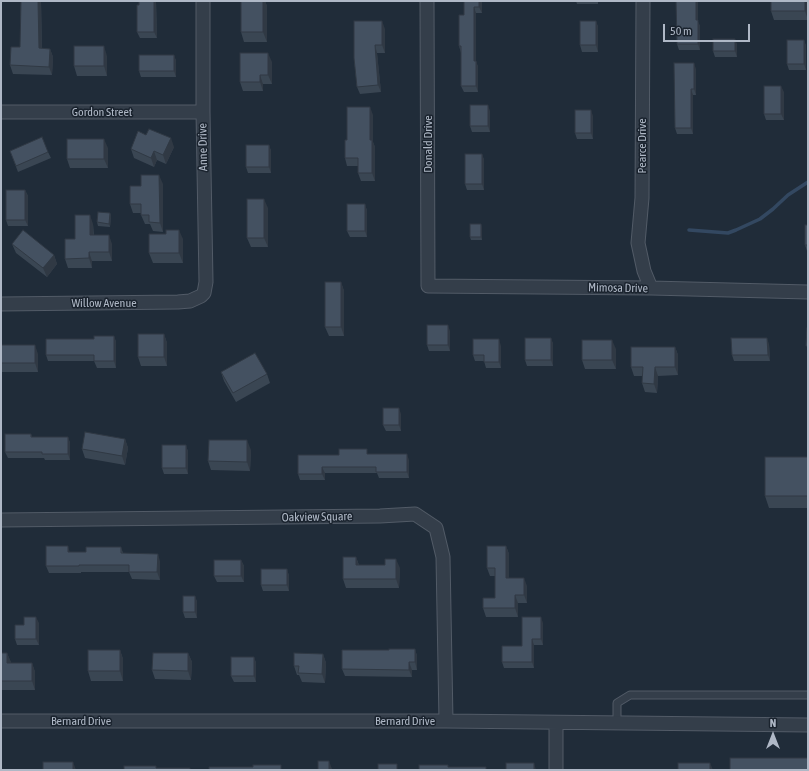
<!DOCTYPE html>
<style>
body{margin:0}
#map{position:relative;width:809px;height:771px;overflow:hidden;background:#202c39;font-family:"Asap Condensed",sans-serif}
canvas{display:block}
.frame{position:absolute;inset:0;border:2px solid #afb8c6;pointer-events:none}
.north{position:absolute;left:753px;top:715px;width:40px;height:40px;-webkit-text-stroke:3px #1a232e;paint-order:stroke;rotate:0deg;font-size:11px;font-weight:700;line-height:16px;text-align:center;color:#afb8c6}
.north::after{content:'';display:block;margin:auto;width:14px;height:18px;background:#afb8c6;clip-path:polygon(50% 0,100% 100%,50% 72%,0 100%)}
.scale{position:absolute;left:663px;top:24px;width:87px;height:18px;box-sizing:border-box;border:2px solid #afb8c6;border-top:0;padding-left:5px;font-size:12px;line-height:14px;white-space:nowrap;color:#afb8c6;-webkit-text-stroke:3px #1a232e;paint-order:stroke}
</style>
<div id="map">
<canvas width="809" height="771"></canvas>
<div class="frame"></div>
<div class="north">N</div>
<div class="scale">50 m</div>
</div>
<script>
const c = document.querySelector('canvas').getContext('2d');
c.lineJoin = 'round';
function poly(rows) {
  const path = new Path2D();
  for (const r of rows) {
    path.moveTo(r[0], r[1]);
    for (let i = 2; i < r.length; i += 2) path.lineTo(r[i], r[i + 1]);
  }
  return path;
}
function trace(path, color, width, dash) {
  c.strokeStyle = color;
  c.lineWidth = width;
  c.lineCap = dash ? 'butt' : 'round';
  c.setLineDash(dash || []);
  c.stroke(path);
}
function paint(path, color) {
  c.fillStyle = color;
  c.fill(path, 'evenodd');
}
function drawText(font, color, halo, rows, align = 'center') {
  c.font = font + ' "Asap Condensed",sans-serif';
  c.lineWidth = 3;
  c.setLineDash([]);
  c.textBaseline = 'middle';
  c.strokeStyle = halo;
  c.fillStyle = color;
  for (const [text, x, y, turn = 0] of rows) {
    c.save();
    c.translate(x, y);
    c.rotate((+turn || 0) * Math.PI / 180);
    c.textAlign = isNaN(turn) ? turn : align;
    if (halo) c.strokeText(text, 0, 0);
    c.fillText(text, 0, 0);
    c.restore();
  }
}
trace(poly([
 [689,230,728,233,736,230,760,219,773,209,788,195,808,182]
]), '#334861', 3.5);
const lane = poly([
 [617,724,617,703,630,695,808,695]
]);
const street = poly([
 [427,1,428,286,651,288,808,292],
 [643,1,642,198,638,243,644,271,651,288],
 [1,112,203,112],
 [1,304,178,302,190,301,201,296,204,293,206,282,203,112,203,1],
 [1,520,380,516,415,514,436,528,443,557,446,721],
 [1,721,446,721,808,725],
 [556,723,556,770]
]);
trace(lane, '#525b67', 9);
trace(street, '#525b67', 15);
trace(lane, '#343e4a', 7);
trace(street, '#343e4a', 13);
paint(poly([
 [21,1,41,1,42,48,50,49,53,57,52,75,13,74,10,65,20,47],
 [139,1,156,1,157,38,140,38,137,32],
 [241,1,265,1,267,6,267,42,244,42,241,32],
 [482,1,482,13,476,13,476,61,478,67,478,92,464,92,461,86,461,53,459,46,464,15],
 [576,1,598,1,598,4,577,4],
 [808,1,808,20,774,20,771,11],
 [596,21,598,27,598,52,582,52,580,45],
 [698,22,700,26,700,50,679,50,677,44],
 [385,29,385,53,377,53,381,92,360,94,357,87,354,58],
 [735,39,737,45,737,57,715,57,713,51],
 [804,40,806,46,806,70,789,70,787,64],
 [174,55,176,61,176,77,141,77,139,71],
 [107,56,107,76,77,76,74,66],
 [272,62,272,84,263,84,263,91,243,91,240,82],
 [696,69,696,95,693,95,693,134,677,134,675,128],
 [784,92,784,120,766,120,764,114],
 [490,111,490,132,472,132,470,126],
 [373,115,373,142,375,147,375,181,361,181,358,173,358,166,347,166,345,158,347,140],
 [593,116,593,139,577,139,575,133],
 [269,145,271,151,271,173,248,173,246,167],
 [174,147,166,164,157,160,154,167,134,158,131,149],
 [108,148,108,168,70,168,67,159],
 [10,151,48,152,51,158,18,172],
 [482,154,484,160,484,190,467,190,465,184],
 [163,184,163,232,153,231,150,224,145,224,141,215,141,213,133,213,130,204,141,186],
 [25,190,28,196,28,226,8,226,6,220],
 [365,204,367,211,367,237,350,237,347,231],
 [268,208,268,247,251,247,247,238],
 [110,213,111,216,110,227,98,226,97,222],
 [93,224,94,235,112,244,112,261,92,261,92,268,68,268,65,259,75,239],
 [481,224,482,228,482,240,471,240,470,237],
 [808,225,808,251,807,251,805,245],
 [166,234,183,239,183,263,153,263,149,253],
 [12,244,54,255,57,264,47,277,16,253],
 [341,282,344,291,344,336,329,336,325,327],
 [450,331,450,351,429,351,427,345],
 [164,334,167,343,167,366,141,366,138,357],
 [114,336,116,342,116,368,97,368,94,361,48,361,46,355,94,339],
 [551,338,553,344,553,366,527,366,525,360],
 [769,344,770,361,734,361,732,355],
 [1,345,38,354,38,372,1,372],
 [501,346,501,368,486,368,484,361,475,361,473,355],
 [675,347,678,355,678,375,658,376,657,393,645,392,642,383,642,376,634,376,631,367],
 [616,349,616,369,585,369,582,360],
 [221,372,267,374,270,383,236,402,224,381],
 [401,414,401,431,386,431,383,425],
 [31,434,32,437,68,437,70,443,70,460,45,460,44,458,8,458,5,452],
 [125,439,128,448,125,465,85,458,82,449],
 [186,445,188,452,188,474,164,474,162,468],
 [251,450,250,471,211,470,208,461],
 [369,454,409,460,409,478,379,478,377,473,325,473,325,480,300,480,298,474,339,455],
 [808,457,808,508,769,508,765,496],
 [506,546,509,554,509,578,527,586,527,603,518,603,518,617,486,617,483,608,495,598,495,576,490,576,487,568],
 [121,547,123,553,160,561,160,580,132,579,129,572,81,572,81,573,49,573,46,566,70,552,86,552],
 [356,557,359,565,400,568,399,588,346,588,343,579],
 [241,560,244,566,244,582,217,582,214,576],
 [287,569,289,576,289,591,263,591,261,585],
 [195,596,197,602,197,618,185,618,183,612],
 [39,623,39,645,17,645,15,639,24,625],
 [543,623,543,645,534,645,534,668,504,668,502,662,522,646],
 [415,649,417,656,417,670,412,670,412,677,345,676,342,669,389,650],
 [120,650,123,659,123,681,91,681,88,671],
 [1,653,7,653,11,663,32,663,35,672,35,690,1,690],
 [188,653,192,662,191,680,155,679,152,670],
 [323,654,326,663,325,683,302,682,299,675,297,675,294,666],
 [254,657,256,663,256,682,234,682,231,676]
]), '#3a4653');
paint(poly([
 [38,1,41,1,42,57,39,48],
 [154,1,156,1,157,38,154,32],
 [263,1,265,1,267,6,267,42,263,32],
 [479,1,482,1,482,13,479,7],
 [696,1,698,1,698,22,700,26,700,50,698,44,696,20],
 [805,1,808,1,808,20,805,11],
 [474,7,476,13,476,61,478,67,478,92,476,86,474,61],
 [382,21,385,29,385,53,382,45],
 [596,21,598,27,598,52,596,45],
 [735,39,737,45,737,57,735,51],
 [804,40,806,46,806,70,804,64],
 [375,45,377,53,381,92,378,85],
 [104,46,107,56,107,76,104,66],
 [50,49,53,57,52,75,49,67],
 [268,53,272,62,272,84,268,75],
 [174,55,176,61,176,77,174,71],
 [694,63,696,69,696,95,694,89],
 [260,75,263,84,263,91,260,82],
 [781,86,784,92,784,120,781,114],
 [691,89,693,95,693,134,691,128],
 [488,105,490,111,490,132,488,126],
 [370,107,373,115,373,142,375,147,375,181,372,173,370,140],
 [591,110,593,116,593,139,591,133],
 [171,138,174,147,166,164,163,155],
 [104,139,108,148,108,168,104,159],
 [269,145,271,151,271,173,269,167],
 [154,151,157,160,154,167,151,158],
 [482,154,484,160,484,190,482,184],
 [159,175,163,184,163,232,160,223],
 [25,190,28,196,28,226,25,220],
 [264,199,268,208,268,247,264,238],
 [365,204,367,211,367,237,365,231],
 [110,213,111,216,110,227,109,224],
 [90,215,93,224,94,244,90,235],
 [481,224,482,228,482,240,481,237],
 [179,230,183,239,183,263,179,253],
 [109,235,112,244,112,261,109,252],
 [89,252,92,261,92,268,89,258],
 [54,255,57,264,47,277,43,268],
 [341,282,344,291,344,336,341,327],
 [448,325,450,331,450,351,448,345],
 [164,334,167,343,167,366,164,357],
 [114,336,116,342,116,368,114,361],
 [551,338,553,344,553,366,551,360],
 [767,338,769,344,770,361,768,355],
 [499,339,501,346,501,368,499,362],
 [612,340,616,349,616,369,612,360],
 [35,345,38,354,38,372,35,363],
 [675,347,678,355,678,375,675,367],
 [655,367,658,376,657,393,654,384],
 [399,408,401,414,401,431,399,425],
 [68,437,70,443,70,460,68,454],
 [125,439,128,448,125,465,122,456],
 [247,440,251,450,250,471,247,462],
 [186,445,188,452,188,474,186,468],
 [407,454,409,460,409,478,407,472],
 [322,467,325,473,325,480,322,474],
 [68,546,70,553,68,552],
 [506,546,509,554,509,586,506,578],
 [158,554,160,561,160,580,157,572],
 [356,557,359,566,356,565],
 [396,559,400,568,399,588,396,579],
 [241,560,244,566,244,582,241,576],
 [287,569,289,576,289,591,287,585],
 [524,578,527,586,527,603,524,595],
 [515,595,518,603,518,617,515,608],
 [195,596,197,602,197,618,195,612],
 [36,617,39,623,39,645,36,639],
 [541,617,543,623,543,645,541,639],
 [532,639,534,645,534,668,532,662],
 [415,649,417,656,417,670,415,662],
 [120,650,123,659,123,681,120,671],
 [7,653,11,662,11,672,7,663],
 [188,653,192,662,191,680,188,671],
 [323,654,326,663,325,683,322,674],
 [254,657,256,663,256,682,254,676],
 [409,662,412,670,412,677,409,670],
 [32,663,35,672,35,690,32,681],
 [329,761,332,769,332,770,329,770],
 [73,762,76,770,73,770],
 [534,763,536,770,534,770],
 [710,763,713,770,710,770]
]), '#303944');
const building = poly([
 [21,1,38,1,39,48,50,49,49,67,10,65,11,47,20,47,21,1],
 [139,1,154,1,154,32,137,32,137,5,139,5,139,1],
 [241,1,263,1,263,32,241,32,241,1],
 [464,1,479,1,479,7,474,7,474,61,476,61,476,86,461,86,461,46,459,46,459,15,464,15,464,1],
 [676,1,696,1,696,20,698,20,698,44,677,44,676,1],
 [771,1,805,1,805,11,771,11,771,1],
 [354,21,382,21,382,45,375,45,378,85,357,87,354,58,354,21],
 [580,21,596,21,596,45,580,45,580,21],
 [713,39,735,39,735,51,713,51,713,39],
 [787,40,804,40,804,64,787,64,787,40],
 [74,46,104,46,104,66,74,66,74,46],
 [240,53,268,53,268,75,260,75,260,82,240,82,240,53],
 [139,55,174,55,174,71,139,71,139,55],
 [674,63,694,63,694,89,691,89,691,128,675,128,674,63],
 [764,86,781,86,781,114,764,114,764,86],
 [470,105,488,105,488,126,470,126,470,105],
 [347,107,370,107,370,140,372,140,372,173,358,173,358,158,345,158,345,140,347,140,347,107],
 [575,110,591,110,591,133,575,133,575,110],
 [149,129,171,138,163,155,154,151,151,158,131,149,138,131,146,135,149,129],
 [42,137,48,152,16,166,10,151,42,137],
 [67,139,104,139,104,159,67,159,67,139],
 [246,145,269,145,269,167,246,167,246,145],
 [465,154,482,154,482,184,465,184,465,154],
 [141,175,159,175,160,223,149,222,149,215,141,215,141,204,130,204,130,186,141,186,141,175],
 [6,190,25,190,25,220,6,220,6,190],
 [247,199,264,199,264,238,247,238,247,199],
 [347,204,365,204,365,231,347,231,347,204],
 [98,212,110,213,109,224,97,222,98,212],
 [75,215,90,215,90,235,109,235,109,252,89,252,89,258,65,259,65,239,75,239,75,215],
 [470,224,481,224,481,237,470,237,470,224],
 [805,225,808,225,808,245,805,245,805,225],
 [23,230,54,255,43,268,12,244,23,230],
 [166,230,179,230,179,253,149,253,149,234,166,234,166,230],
 [325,282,341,282,341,327,325,327,325,282],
 [427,325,448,325,448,345,427,345,427,325],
 [807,328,808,328,808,346,806,346,807,328],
 [138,334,164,334,164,357,138,357,138,334],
 [94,336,114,336,114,361,94,361,94,355,46,355,46,339,94,339,94,336],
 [525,338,551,338,551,360,525,360,525,338],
 [731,338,767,338,768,355,732,355,731,338],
 [473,339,499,339,499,362,484,362,484,355,473,355,473,339],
 [582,340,612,340,612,360,582,360,582,340],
 [1,345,35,345,35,363,1,363,1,345],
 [631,347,675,347,675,367,655,367,654,384,642,383,643,367,631,367,631,347],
 [255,353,267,374,233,393,221,372,255,353],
 [383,408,399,408,399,425,383,425,383,408],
 [85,432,125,439,122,456,82,449,85,432],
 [5,434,31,434,31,437,68,437,68,454,42,454,42,452,5,452,5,434],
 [209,440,247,440,247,462,208,461,209,440],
 [162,445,186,445,186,468,162,468,162,445],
 [339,449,367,449,367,454,407,454,407,472,376,472,376,467,322,467,322,474,298,474,298,455,339,455,339,449],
 [765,457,808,457,808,496,765,496,765,457],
 [46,546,68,546,68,552,86,552,86,547,121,547,121,553,158,554,157,572,129,572,129,565,79,565,79,566,46,566,46,546],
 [487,546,506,546,506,578,524,578,524,595,515,595,515,608,483,608,483,598,495,598,495,568,487,568,487,546],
 [343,557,356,557,356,565,385,565,385,559,396,559,396,579,343,579,343,557],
 [214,560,241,560,241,576,214,576,214,560],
 [261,569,287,569,287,585,261,585,261,569],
 [183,596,195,596,195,612,183,612,183,596],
 [24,617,36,617,36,639,15,639,15,625,24,625,24,617],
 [522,617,541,617,541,639,532,639,532,662,502,662,502,646,522,646,522,617],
 [389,649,415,649,415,662,409,662,409,670,342,669,342,650,389,650,389,649],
 [88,650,120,650,120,671,88,671,88,650],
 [1,653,7,653,7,663,32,663,32,681,1,681,1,653],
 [153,653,188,653,188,671,152,670,153,653],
 [294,653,323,654,322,674,298,673,299,666,294,666,294,653],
 [231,657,254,657,254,676,231,676,231,657],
 [730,758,808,758,808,770,730,770,730,758],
 [318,761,329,761,329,770,318,770,318,761],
 [43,762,73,762,73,770,42,770,43,770,43,762],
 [506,763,534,763,534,770,506,770,506,763],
 [678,763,710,763,710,770,678,770,678,763],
 [378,764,397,764,397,770,378,770,378,764],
 [253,765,281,765,281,770,209,770,209,767,253,767,253,765],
 [419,765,448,765,448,767,486,767,486,770,419,770,419,765],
 [124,766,156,766,156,768,190,768,190,770,124,770,124,766]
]);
paint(building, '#445161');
trace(building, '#303944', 1);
drawText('12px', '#afb8c6', '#1a232e', [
 ["Gordon Street",102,112],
 ["Donald Drive",428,144,-90],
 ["Pearce Drive",642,146,-90],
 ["Anne Drive",203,147,-91],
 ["Mimosa Drive",618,288,1],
 ["Willow Avenue",104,303],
 ["Oakview Square",317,517,-1],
 ["Bernard Drive",81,721],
 ["Bernard Drive",405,721]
]);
</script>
